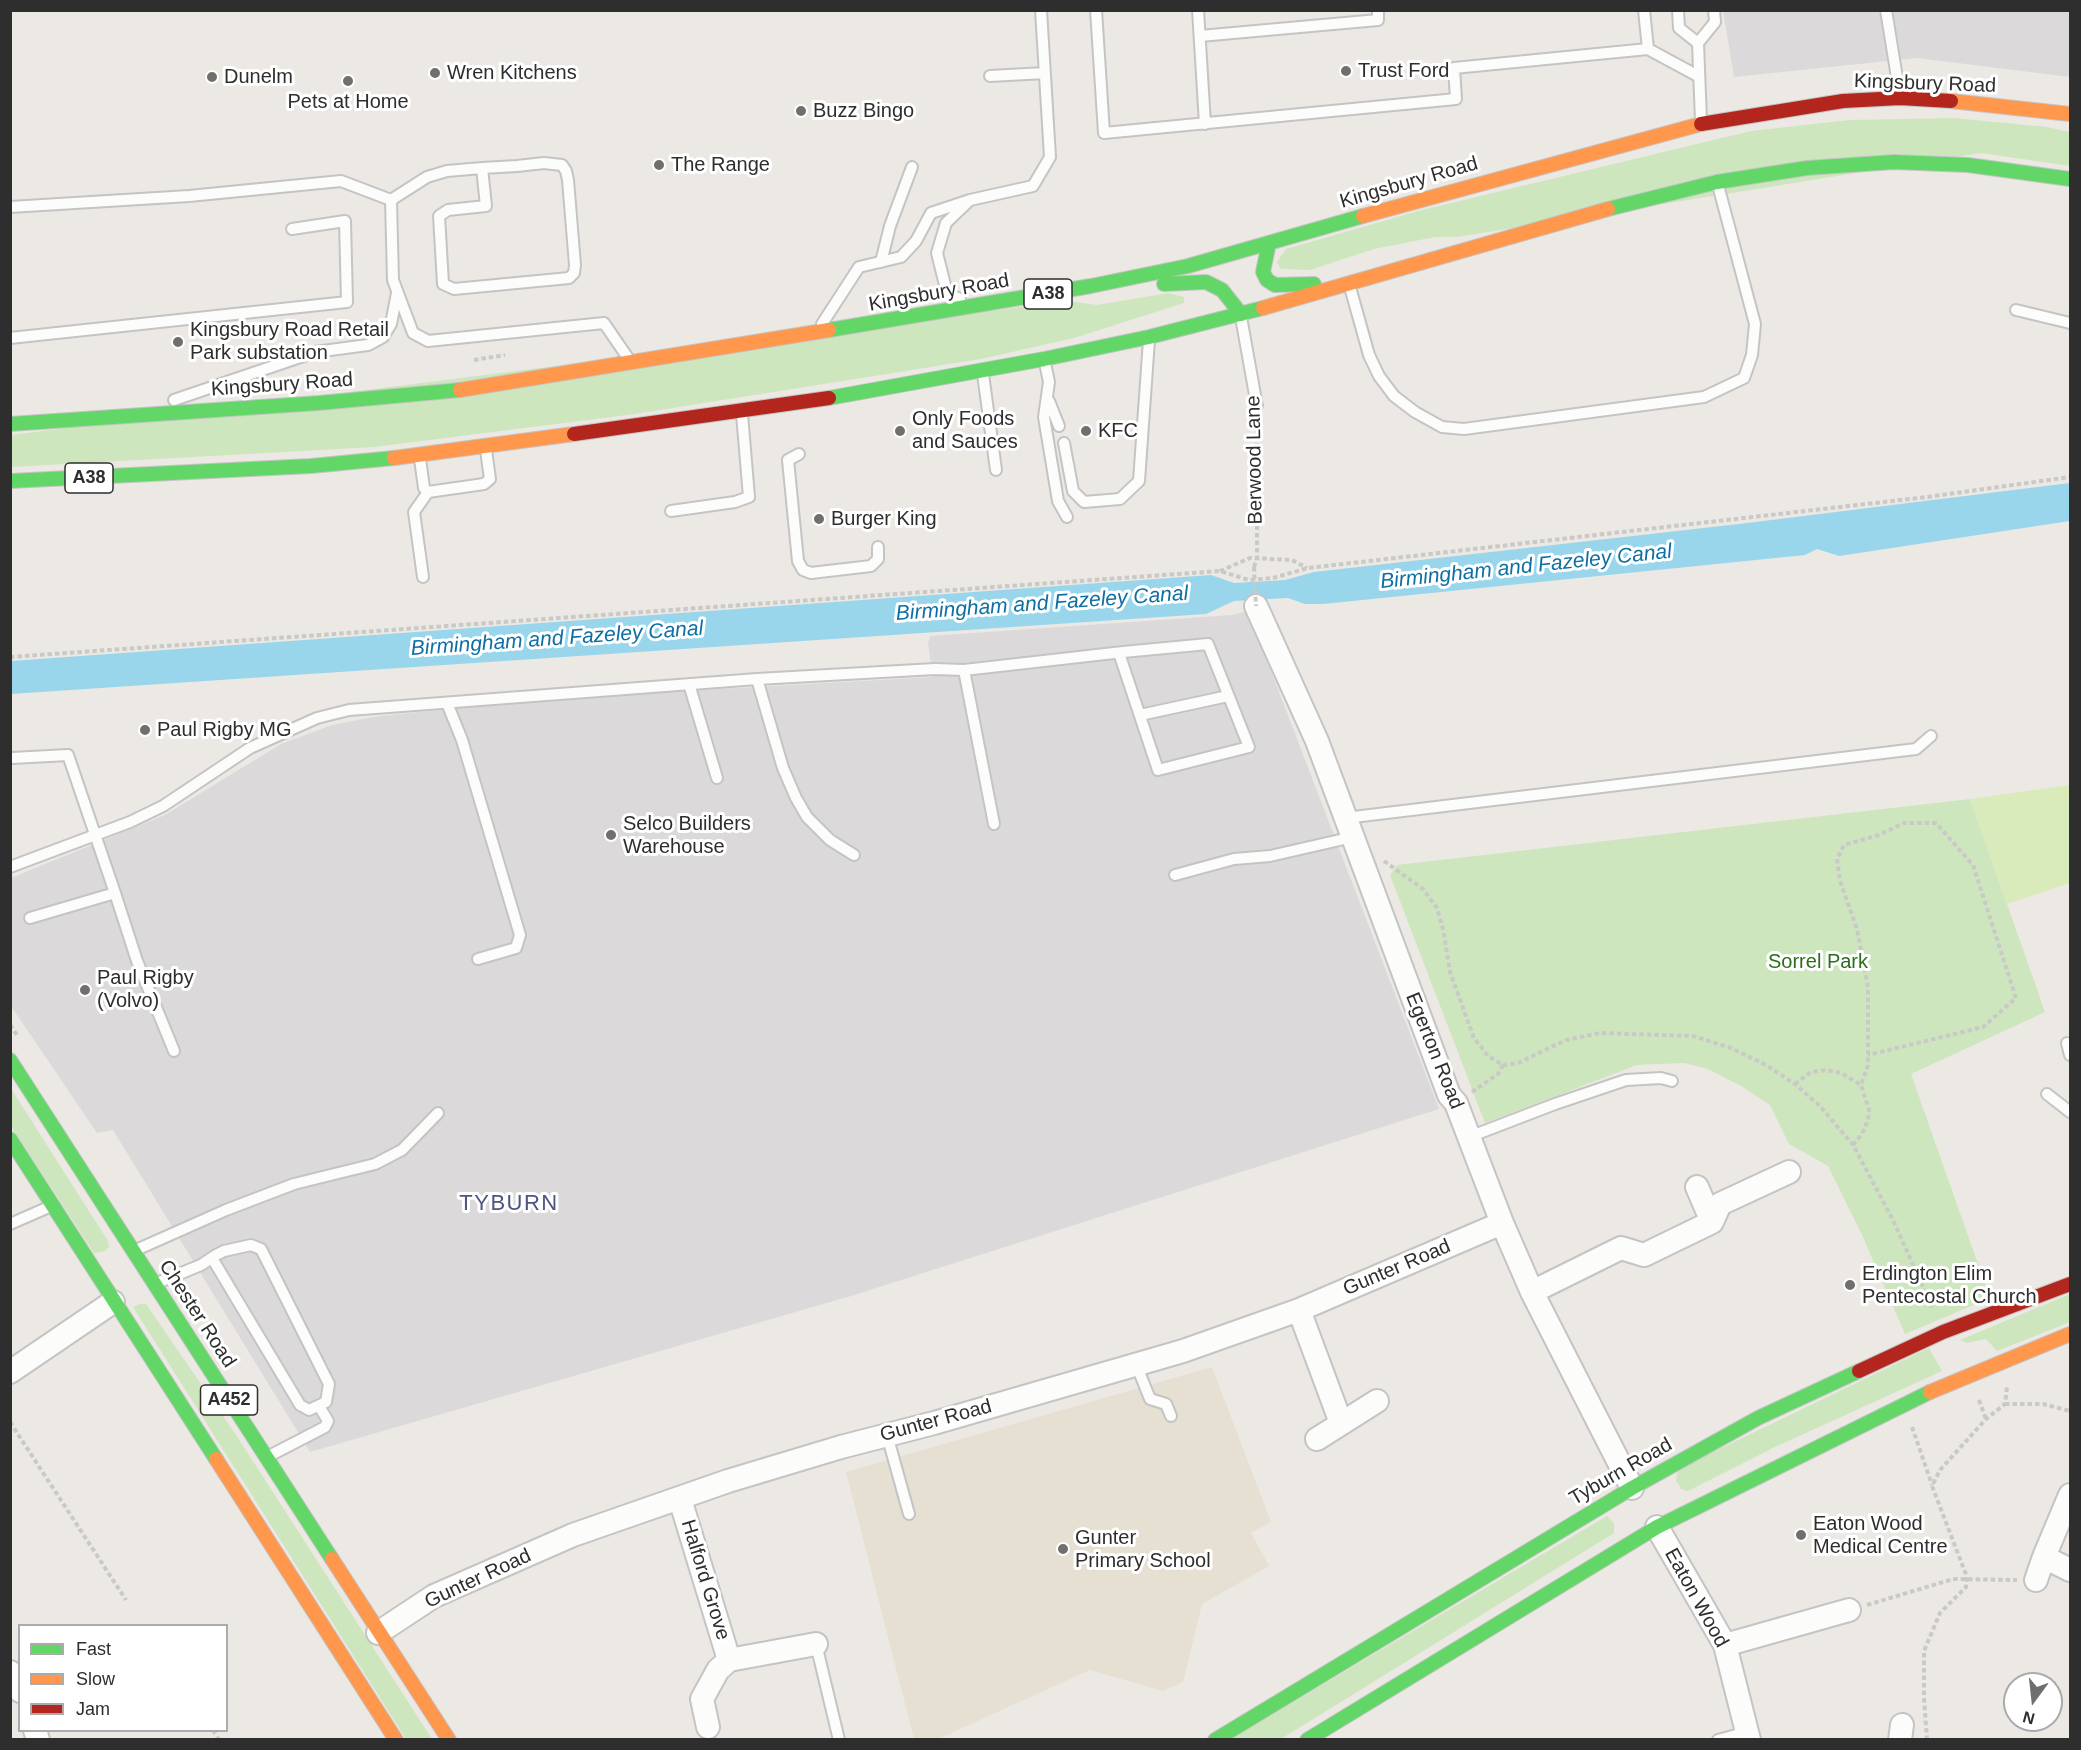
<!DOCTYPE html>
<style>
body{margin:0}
#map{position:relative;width:2081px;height:1750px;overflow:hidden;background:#ece8e4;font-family:Arial,sans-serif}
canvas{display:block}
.frame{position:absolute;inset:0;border:12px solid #2e2e2e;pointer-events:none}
.legend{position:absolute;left:18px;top:1624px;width:210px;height:108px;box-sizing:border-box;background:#fff;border:2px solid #ababab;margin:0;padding:8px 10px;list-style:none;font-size:18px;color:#2e2e2e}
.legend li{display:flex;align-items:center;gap:12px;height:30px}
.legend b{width:30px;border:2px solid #ababab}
.north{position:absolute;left:2003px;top:1672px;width:60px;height:60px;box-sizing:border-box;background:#fff;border:2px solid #ababab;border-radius:50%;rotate:195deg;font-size:16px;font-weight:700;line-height:24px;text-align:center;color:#2e2e2e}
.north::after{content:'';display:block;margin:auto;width:21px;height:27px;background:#706f6e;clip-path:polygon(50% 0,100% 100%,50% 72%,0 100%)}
</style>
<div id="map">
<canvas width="2081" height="1750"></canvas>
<div class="frame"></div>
<ul class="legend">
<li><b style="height:8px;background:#63d668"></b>Fast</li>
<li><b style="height:8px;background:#ff974d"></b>Slow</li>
<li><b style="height:8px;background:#b3261e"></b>Jam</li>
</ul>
<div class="north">N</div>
</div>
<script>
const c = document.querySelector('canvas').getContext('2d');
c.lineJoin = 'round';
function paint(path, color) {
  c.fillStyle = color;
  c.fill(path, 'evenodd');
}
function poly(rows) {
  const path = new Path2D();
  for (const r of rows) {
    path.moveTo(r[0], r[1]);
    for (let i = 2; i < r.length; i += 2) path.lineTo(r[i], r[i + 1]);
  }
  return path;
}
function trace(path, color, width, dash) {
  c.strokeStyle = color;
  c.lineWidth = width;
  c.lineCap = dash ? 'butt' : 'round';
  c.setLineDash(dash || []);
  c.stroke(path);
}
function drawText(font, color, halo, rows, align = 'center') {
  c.font = font + ' Arial,sans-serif';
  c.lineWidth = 6;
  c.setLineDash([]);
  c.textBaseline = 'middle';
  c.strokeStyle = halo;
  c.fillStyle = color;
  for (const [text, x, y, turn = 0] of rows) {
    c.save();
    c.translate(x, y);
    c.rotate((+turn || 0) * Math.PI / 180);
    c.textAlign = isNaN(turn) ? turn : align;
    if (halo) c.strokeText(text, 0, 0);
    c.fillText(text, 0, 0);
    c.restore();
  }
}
paint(poly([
 [1723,11,2070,11,2070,77,1917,58,1734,77],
 [1248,611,1439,1109,851,1296,310,1452,113,1130,97,1133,11,1006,11,878,165,815,281,744,332,725,379,716,576,697,933,677,928,644,930,636,1232,615]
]), '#dcd9db');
paint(poly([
 [1212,1367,1271,1522,1251,1533,1269,1566,1202,1604,1183,1682,1163,1691,1090,1670,938,1739,914,1739,846,1472]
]), '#e6e0d3');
paint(poly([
 [1954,118,2047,127,2070,132,2070,166,1981,153,1457,237,1435,237,1374,249,1310,270,1281,269,1277,262,1286,249,1418,211,1751,131,1850,120],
 [1168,293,1184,297,1184,303,1074,338,981,359,635,414,374,447,11,467,11,435,1068,301,1097,305],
 [1970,799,2045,1012,1911,1074,1990,1298,1905,1334,1862,1235,1828,1166,1789,1144,1770,1105,1741,1086,1708,1069,1684,1063,1637,1065,1485,1123,1390,875,1397,865],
 [10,1087,108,1241,109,1247,105,1251,94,1253,11,1126],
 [2070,1294,2070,1322,1997,1351,1986,1339,1966,1343,1960,1340],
 [140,1304,146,1304,238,1438,432,1739,406,1739,133,1307],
 [1929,1348,1942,1371,1775,1447,1688,1491,1681,1489,1676,1480,1678,1469],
 [1607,1516,1614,1523,1614,1533,1281,1739,1229,1740]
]), '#cee6be');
paint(poly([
 [2070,785,2070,883,2007,904,1970,799]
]), '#d9eabb');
paint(poly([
 [2070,483,2070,521,1839,556,1817,549,1805,555,1323,604,1305,604,1288,598,1234,601,1206,614,11,694,11,661,1211,575,1234,583,1285,580,1314,572,1739,524]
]), '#99d6ec');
const lane = poly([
 [1096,10,1104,133,1456,99,1454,68,1648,49],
 [1198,10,1205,124],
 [1644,10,1648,49,1698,76],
 [1678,10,1679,28,1698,43],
 [1886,10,1900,96],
 [1200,36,1378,20,1378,10],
 [990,76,1045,73],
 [1701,121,1698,43,1715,22,1714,10],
 [391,200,427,177,447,171,482,168,517,166,544,163,562,165,566,171,568,180,575,265,574,273,569,278,454,289,443,284,439,216,448,210,486,206,482,168],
 [391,200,393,280,413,333,428,341,604,323,628,358],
 [970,200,1033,186,1050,157,1041,10],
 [10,207,189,196,341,181,391,200],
 [881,262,890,226,912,167],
 [1350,287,1369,355,1379,376,1394,396,1415,412,1442,427,1464,429,1704,397,1744,378,1752,355,1755,324,1718,185],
 [2016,310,2070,323],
 [1241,317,1257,406],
 [822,324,859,267,901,257,916,241,931,213,970,200,946,223,937,253,947,293,960,299],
 [10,338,347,302,345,221,292,229],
 [1045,363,1049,382,1044,417,1058,501,1067,517],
 [983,374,996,470],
 [174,400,315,352,368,345,383,337,391,324,397,293],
 [1049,401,1059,426],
 [1064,443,1073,491,1084,502,1120,499,1139,481,1149,340],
 [799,454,788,460,798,561,803,570,811,573,871,566,878,559,878,547],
 [420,459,424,488,428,492,414,512,423,577],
 [428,492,484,484,490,479,486,450],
 [671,511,735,502,749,497,742,414],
 [964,670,994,824],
 [757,679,783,768,796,798,807,817,830,840,854,855],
 [689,684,717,778],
 [447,703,462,740,520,935,516,948,478,959],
 [1140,715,1228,696],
 [12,758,68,755,115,893,30,918],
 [1345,818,1916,749,1931,736],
 [10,867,130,822,163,806,250,748,317,718,349,710,757,679,935,669,964,670,1123,652,1208,644,1249,747,1158,770,1119,653],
 [1175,875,1234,859,1270,856,1353,837],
 [115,893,137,961,174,1051],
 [2067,1043,2070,1055],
 [2047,1094,2070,1112],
 [1469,1137,1555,1104,1626,1080,1661,1078,1672,1081],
 [10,1224,49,1207],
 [136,1250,226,1210,294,1184,375,1164,402,1150,438,1113],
 [157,1283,201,1265,216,1255,224,1251,251,1245,261,1249,329,1384,326,1402,309,1410,300,1405,212,1258],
 [1136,1364,1150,1399,1166,1404,1171,1416],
 [887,1435,909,1514],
 [269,1456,325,1427,328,1421,319,1406],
 [816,1644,839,1740],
 [1718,1740,1747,1732]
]);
const street = poly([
 [1256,606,1317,741,1449,1095,1456,1103,1502,1223,1532,1292,1632,1488],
 [1712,1222,1720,1204,1789,1172],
 [1532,1292,1621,1248,1644,1255,1712,1222,1697,1187],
 [1299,1310,1341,1423],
 [10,1372,113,1302],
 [1317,1439,1377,1401],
 [2070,1495,2044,1557,2070,1570],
 [680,1499,729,1660,816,1644],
 [1657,1527,1725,1645,1749,1740],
 [2036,1580,2044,1557],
 [378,1633,434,1596,573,1535,728,1481,841,1447,934,1423,1183,1351,1299,1310,1502,1223],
 [1725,1645,1849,1610],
 [10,1672,20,1691],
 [708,1727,702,1699,718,1670,729,1660],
 [35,1730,38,1740],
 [1900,1740,1902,1725]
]);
const fast = poly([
 [1608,209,1717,182,1807,168,1894,162,1968,165,2070,179],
 [1269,243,1263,272,1267,280,1275,285,1314,284],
 [1164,284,1206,282,1222,290,1241,314],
 [829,330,1091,286,1188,266,1363,216],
 [829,398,1044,359,1149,337,1263,308],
 [10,424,319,403,460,390],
 [10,481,311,466,394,458],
 [10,1060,332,1559],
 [10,1139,216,1459],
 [1215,1740,1632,1488,1758,1418,1859,1371],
 [1307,1740,1657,1527,1930,1392]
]);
const slow = poly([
 [1951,101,2070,114],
 [1363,216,1701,124],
 [1263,308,1608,209],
 [460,390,829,330],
 [394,458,574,434],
 [1930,1392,2070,1334],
 [216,1459,396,1740],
 [332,1559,449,1740]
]);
const jam = poly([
 [1701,124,1843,101,1900,98,1951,101],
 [574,434,829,398],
 [1859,1371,1943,1332,2070,1284]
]);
trace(lane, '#c5c4c5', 14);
trace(street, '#c5c4c5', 26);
trace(fast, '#c5c4c5', 16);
trace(slow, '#c5c4c5', 16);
trace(jam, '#c5c4c5', 16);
trace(poly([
 [474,360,505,355],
 [1254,567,1257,558,1257,421],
 [1220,571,1250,558,1292,560,1307,568],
 [10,657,1220,571,1249,580,1273,578,1308,568,1927,497,2070,477],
 [1384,861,1423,889,1437,908,1443,929,1450,972,1474,1038,1488,1056,1503,1065,1518,1063,1566,1040,1600,1033,1693,1036,1731,1048,1766,1065,1795,1084,1820,1106,1853,1145,1892,1218,1933,1309],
 [10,1025,17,1035],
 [1795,1084,1811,1072,1826,1070,1841,1073,1861,1085],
 [1472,1092,1498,1074,1503,1065],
 [1853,1145,1862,1134,1868,1120,1869,1110,1861,1085,1868,1065,1868,987,1857,929,1840,881,1837,859,1844,845,1879,835,1904,823,1936,823,1973,865,2016,998,1983,1027,1868,1055],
 [1979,1400,1986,1419],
 [2005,1404,2043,1404,2070,1411],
 [10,1422,126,1600],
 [1912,1427,1932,1485],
 [1867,1605,1953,1579,2017,1580],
 [213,1730,219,1740],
 [1927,1740,1924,1698,1924,1651,1940,1613,1966,1587,1967,1577,1932,1486,1940,1470,1986,1419,2005,1404,2007,1387]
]), '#c9c9c8', 4, [4.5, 3]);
trace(lane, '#fcfcfb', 10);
trace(street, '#fcfcfb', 22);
trace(fast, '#63d668', 14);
trace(slow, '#ff974d', 14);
trace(jam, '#b3261e', 14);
trace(poly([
 [1254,567,1256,606]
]), '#c9c9c8', 4, [4.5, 3]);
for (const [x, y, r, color] of [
 [1346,71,6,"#706f6e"],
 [435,73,6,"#706f6e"],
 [212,77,6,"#706f6e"],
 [348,81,6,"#706f6e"],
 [801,111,6,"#706f6e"],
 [659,165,6,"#706f6e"],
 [178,342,6,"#706f6e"],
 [900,431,6,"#706f6e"],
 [1086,431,6,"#706f6e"],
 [819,519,6,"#706f6e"],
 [145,730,6,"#706f6e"],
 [611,835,6,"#706f6e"],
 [85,990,6,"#706f6e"],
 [1850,1285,6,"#706f6e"],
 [1801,1535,6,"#706f6e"],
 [1063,1549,6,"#706f6e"]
]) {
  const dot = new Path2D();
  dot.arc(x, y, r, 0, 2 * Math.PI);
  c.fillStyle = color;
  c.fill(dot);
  trace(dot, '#fff', 2);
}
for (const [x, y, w] of [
 [1048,294,48],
 [89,478,48],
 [229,1400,57]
]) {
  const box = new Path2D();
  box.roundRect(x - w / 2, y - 15, w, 30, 4.5);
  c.fillStyle = '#fff';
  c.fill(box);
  trace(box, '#2e2e2e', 1.5);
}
drawText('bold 18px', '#2e2e2e', null, [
 ["A38",1048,294],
 ["A38",89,478],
 ["A452",229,1400]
]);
drawText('20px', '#2e2e2e', '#fff', [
 ["Trust Ford",1358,71],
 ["Wren Kitchens",447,73],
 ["Dunelm",224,77],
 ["Pets at Home",348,102,"center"],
 ["Buzz Bingo",813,111],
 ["The Range",671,165],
 ["Kingsbury Road Retail",190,330],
 ["Park substation",190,353],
 ["Only Foods",912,419],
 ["and Sauces",912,442],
 ["KFC",1098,431],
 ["Burger King",831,519],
 ["Paul Rigby MG",157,730],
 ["Selco Builders",623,824],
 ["Warehouse",623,847],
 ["Paul Rigby",97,978],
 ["(Volvo)",97,1001],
 ["Erdington Elim",1862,1274],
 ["Pentecostal Church",1862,1297],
 ["Eaton Wood",1813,1524],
 ["Medical Centre",1813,1547],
 ["Gunter",1075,1538],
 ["Primary School",1075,1561]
], 'left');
drawText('20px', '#2e2e2e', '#fff', [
 ["Kingsbury Road",1925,84,2],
 ["Kingsbury Road",1409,183,-16],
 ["Kingsbury Road",939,293,-10],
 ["Kingsbury Road",282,385,-4],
 ["Berwood Lane",1255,460,-91],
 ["Egerton Road",1434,1051,68],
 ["Gunter Road",1397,1268,-23],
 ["Chester Road",197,1314,57],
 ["Gunter Road",936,1421,-15],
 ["Tyburn Road",1621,1472,-30],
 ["Gunter Road",478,1579,-25],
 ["Halford Grove",705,1580,73],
 ["Eaton Wood",1696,1598,61]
]);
drawText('20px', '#2c6e1b', '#fff', [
 ["Sorrel Park",1818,962]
]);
drawText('italic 21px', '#0d6fa3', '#fff', [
 ["Birmingham and Fazeley Canal",1526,567,-6],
 ["Birmingham and Fazeley Canal",1042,604,-4],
 ["Birmingham and Fazeley Canal",557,639,-4]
]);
c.letterSpacing = '1.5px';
drawText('22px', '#4d5680', '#fff', [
 ["TYBURN",509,1204]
]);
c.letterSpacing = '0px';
</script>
